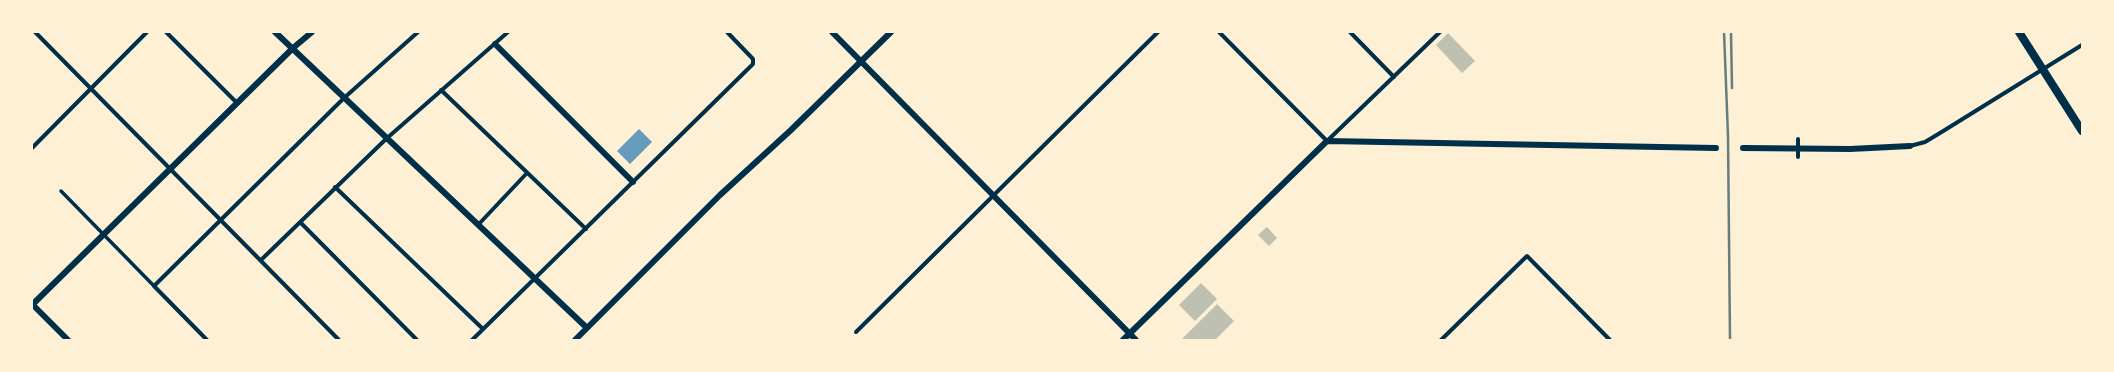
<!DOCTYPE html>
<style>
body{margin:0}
#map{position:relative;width:2114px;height:372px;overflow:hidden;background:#fdf0d5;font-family:Raleway,sans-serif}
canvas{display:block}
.frame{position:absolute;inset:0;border:33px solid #fdf0d5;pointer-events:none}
</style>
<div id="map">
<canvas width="2114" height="372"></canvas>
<div class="frame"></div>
</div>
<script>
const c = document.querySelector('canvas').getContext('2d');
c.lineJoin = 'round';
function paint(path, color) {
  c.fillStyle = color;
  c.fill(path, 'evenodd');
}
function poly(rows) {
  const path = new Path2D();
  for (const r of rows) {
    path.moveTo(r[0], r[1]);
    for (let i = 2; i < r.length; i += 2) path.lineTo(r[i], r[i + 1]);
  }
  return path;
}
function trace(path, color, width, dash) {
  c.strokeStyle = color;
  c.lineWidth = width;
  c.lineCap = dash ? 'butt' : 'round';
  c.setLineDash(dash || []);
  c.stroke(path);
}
paint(poly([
 [639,129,652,142,630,164,617,151]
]), '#669bbc');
paint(poly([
 [1448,33,1475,61,1462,73,1436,45],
 [1267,227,1277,238,1269,246,1258,235],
 [1201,283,1217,299,1195,321,1179,305],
 [1217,304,1234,321,1215,340,1181,340]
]), '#bec0b2');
trace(poly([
 [61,191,154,286]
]), '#003049', 3.5);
trace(poly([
 [35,32,339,340],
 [166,32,237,103],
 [1219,32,1327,141,1440,32],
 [1350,32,1394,77],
 [441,90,586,229],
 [1910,146,1925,142,1940,133,2082,45],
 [32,148,147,32],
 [1798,157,1798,139],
 [335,187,483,329],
 [300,222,417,340],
 [478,225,527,173],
 [261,260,386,139,508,32],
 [856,332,1158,32],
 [207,340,154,286,344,98,418,32],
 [472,340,753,64,753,59,727,32],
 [1441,340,1527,256,1610,340]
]), '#003049', 4);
trace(poly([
 [275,32,587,328],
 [832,32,1136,340],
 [495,44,633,182],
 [1743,148,1850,149,1910,146],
 [32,304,68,340],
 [33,304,293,48,312,32],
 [575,340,720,195,791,130,891,32],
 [1123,340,1327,141,1716,148]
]), '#003049', 6);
trace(poly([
 [2019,32,2082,131]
]), '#003049', 8);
trace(poly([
 [1724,32,1728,136,1730,340],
 [1731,32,1732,88]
]), '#657d81', 2.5);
</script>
